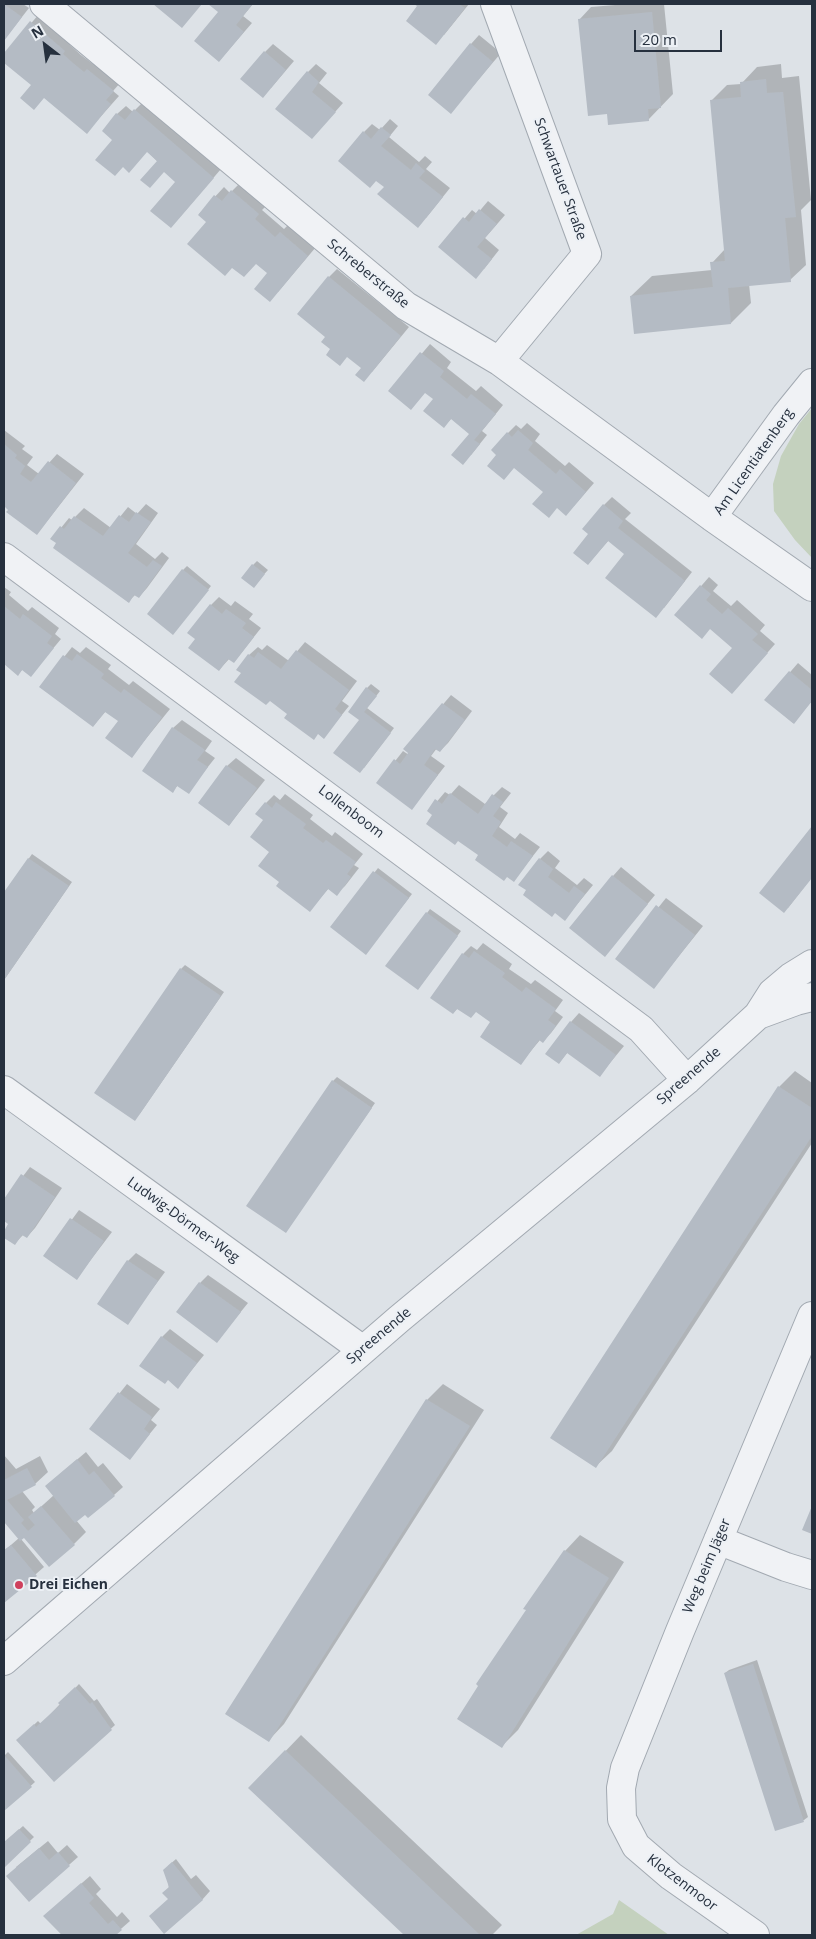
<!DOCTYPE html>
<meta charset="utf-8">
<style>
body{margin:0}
#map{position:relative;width:816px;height:1939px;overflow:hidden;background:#dde2e7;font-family:"Open Sans",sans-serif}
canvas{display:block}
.frame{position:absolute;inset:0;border:5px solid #26303e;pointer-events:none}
.north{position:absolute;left:20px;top:20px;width:50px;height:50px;-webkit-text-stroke:4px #ecf0f5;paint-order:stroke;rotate:330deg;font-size:14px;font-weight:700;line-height:20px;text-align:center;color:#26303e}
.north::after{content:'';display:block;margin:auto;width:18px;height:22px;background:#26303e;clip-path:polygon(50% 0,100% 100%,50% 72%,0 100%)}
.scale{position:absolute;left:634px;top:30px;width:88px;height:22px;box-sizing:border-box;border:2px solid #26303e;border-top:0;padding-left:6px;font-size:15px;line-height:18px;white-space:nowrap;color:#26303e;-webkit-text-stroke:4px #ecf0f5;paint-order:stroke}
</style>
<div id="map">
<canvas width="816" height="1939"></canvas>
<div class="frame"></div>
<div class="north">N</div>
<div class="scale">20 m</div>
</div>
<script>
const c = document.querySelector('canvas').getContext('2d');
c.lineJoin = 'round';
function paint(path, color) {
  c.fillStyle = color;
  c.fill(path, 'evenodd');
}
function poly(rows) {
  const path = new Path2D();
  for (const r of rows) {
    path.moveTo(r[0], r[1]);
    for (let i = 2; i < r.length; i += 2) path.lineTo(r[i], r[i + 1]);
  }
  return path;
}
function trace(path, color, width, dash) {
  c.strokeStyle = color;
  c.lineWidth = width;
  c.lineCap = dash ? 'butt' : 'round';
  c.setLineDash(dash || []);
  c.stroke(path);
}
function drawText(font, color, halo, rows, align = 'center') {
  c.font = font + ' "Open Sans",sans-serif';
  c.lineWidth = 4;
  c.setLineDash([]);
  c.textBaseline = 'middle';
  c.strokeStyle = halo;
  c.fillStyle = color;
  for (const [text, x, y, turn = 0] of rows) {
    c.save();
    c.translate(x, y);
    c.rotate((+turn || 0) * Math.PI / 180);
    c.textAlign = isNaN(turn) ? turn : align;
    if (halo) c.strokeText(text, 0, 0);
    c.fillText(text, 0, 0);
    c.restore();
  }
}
paint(poly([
 [812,408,812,558,795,540,774,511,773,484,781,456,799,424],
 [619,1900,669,1935,576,1935,613,1914]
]), '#c4d1be');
paint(poly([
 [4,4,23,4,29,8,4,40],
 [210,4,253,4,243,16,252,23,219,61,220,12],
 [416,4,469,4,444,35],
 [627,4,664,4,673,94,648,120,608,112,579,20,591,7],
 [39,14,73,42,70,45,81,55,93,64,96,61,121,82,113,91,119,96,87,132,4,61,4,55],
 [479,35,501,53,451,112,471,44],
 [273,44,294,61,271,88,265,52],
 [316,64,327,73,319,83,343,103,312,138,308,72],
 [781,64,782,78,799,76,811,200,801,210,806,265,790,280,749,284,751,303,731,323,631,296,652,276,712,270,712,263,725,249,711,101,727,85,741,84,757,67],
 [143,102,221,169,179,218,177,181,147,151,114,140,117,114,126,106,133,112],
 [390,119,398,126,389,137,419,162,425,156,432,162,426,169,450,188,426,218,385,186,364,132,372,124,380,130],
 [240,183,267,205,262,210,284,229,289,224,316,247,278,292,269,273,199,214,224,187,230,193],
 [488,201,505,215,485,238,499,250,484,269,440,247,472,210,477,214],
 [337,269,409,327,372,372,363,367,327,336,329,277],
 [430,344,451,362,447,368,476,391,481,386,503,405,482,431,487,435,471,455,470,434,452,418,444,426,435,399,426,392,390,391],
 [527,423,540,434,535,441,565,466,569,462,594,483,574,506,545,491,498,455,508,433,516,425,521,429],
 [4,430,25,446,22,449,33,457,27,465,39,474,57,454,84,474,37,534,4,504],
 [612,497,631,513,625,519,692,572,664,608,626,554,609,540,588,564,590,534,604,505],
 [146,504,158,513,136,544,155,559,162,552,169,558,147,588,139,597,136,594,128,602,52,539,69,518,72,520,84,508,111,528,128,507,137,514],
 [257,561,268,570,257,582,253,565],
 [187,566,211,586,177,629,183,570],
 [709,577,718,585,713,591,731,606,737,600,765,625,760,631,775,644,740,684,734,648,711,628,676,615],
 [4,587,11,592,9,595,28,611,32,607,59,628,55,634,61,639,31,675,23,669,18,674,4,663],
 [219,597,231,606,235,601,253,614,249,619,261,628,234,662,230,658,219,670,197,639,211,605],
 [305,642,357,681,342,701,349,706,324,737,289,714,243,673,249,655,258,647,262,650,267,645,289,661],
 [72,647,80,653,86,647,111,665,108,669,129,685,133,681,170,709,132,756,119,721,106,711,93,726,41,686],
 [798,663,812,675,812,701,793,723,766,700],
 [371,684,380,691,367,708,394,728,364,768,361,719,367,688],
 [451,695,472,711,448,743,440,751,437,748,431,756,445,766,412,808,378,783,403,751,409,755,410,753,405,749],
 [182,720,212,741,205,751,215,758,188,792,178,785,173,791,173,728],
 [236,758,265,780,229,825,227,766],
 [459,785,485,804,502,787,511,793,500,807,508,813,499,827,515,839,520,833,540,847,514,880,480,855,429,811,445,792,450,795],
 [285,794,313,815,310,819,332,836,335,832,363,854,354,865,359,868,345,886,336,894,329,888,310,910,281,882,271,852,265,820,266,803,274,795,280,800],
 [812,827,812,877,788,908,761,893],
 [548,851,560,861,555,868,577,885,584,878,593,885,565,919,540,859],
 [32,854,72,882,4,980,4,894],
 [621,867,655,895,605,955,613,876],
 [378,868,412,894,366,953,332,927],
 [666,898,703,926,654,987,617,959],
 [430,909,461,931,418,989,427,913],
 [483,943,512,964,509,969,531,984,535,980,563,1000,555,1011,563,1017,551,1033,543,1041,540,1040,520,1064,492,1022,477,1011,458,1008,453,1013,463,954,471,946,477,950],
 [185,965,224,992,139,1115,181,969],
 [579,1013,624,1046,600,1075,568,1052,559,1063,571,1022],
 [795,1071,812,1083,812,1143,612,1451,596,1466,779,1087],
 [337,1077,375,1103,289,1227,333,1081],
 [30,1167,62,1188,35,1228,27,1237,24,1234,15,1243,4,1236,10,1224,4,1219,4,1201],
 [79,1210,112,1232,77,1278,45,1256],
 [136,1253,165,1272,127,1323,128,1261],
 [208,1275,248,1303,217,1341,200,1283],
 [170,1329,204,1355,178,1387,162,1337],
 [127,1384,160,1409,151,1420,157,1425,130,1458,91,1429],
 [443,1384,484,1410,284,1724,269,1740,227,1714,427,1400],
 [86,1452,98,1467,103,1463,123,1487,114,1495,76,1520,86,1532,74,1544,24,1536,21,1539,44,1567,4,1602,4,1551,19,1538,4,1520,4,1455,16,1469,40,1456,48,1472,35,1484,22,1491,35,1507,32,1510,34,1513,54,1495,46,1486],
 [580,1535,624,1562,518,1730,502,1746,527,1610,565,1551],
 [757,1660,808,1817,804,1820,776,1830,725,1673,729,1670],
 [79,1684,94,1701,97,1699,115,1725,54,1781,18,1740,38,1721,41,1724],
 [301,1735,502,1925,492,1935,406,1935,250,1788],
 [8,1752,35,1782,4,1810,4,1756],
 [23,1826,34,1837,4,1866,4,1843],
 [48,1841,58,1853,67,1845,78,1857,29,1900,16,1867],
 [176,1859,191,1879,196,1875,210,1891,202,1900,169,1898,168,1866],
 [90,1876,101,1889,96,1894,117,1917,122,1912,130,1921,114,1935,62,1935,44,1916]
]), '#0003');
paint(poly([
 [4,4,22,17,4,41],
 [153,4,202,4,182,28],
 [208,4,252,5,236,25,244,32,219,62,194,41,218,12],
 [414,4,459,4,465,8,436,45,406,21,417,6],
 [652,12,661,108,648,109,649,121,608,125,607,114,588,116,578,19],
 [30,21,65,51,63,54,73,63,84,72,87,69,114,91,106,100,111,104,87,134,44,98,34,110,20,98,31,85,4,63,4,53],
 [470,43,493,62,451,114,428,95],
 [264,51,286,70,263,98,240,79],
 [307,71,319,82,312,92,336,112,312,139,275,109],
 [766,79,767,93,783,92,796,217,785,218,791,282,728,288,731,324,634,334,630,296,713,287,710,262,725,261,710,100,741,97,740,82],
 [134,109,214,178,171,228,150,211,175,182,164,172,150,188,140,180,157,161,147,152,129,173,123,167,115,176,95,160,112,140,102,131,116,113,125,120],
 [381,127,391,135,381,146,411,170,416,163,425,171,419,178,443,197,418,228,377,194,384,187,376,181,370,188,338,161,363,131,371,139],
 [231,190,259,214,255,219,275,237,280,232,308,256,270,302,254,289,267,273,256,264,244,277,232,268,225,276,187,244,206,222,198,215,214,195,222,201],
 [479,209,497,224,477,247,492,259,476,279,438,247,463,217,469,222],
 [328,276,401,336,364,382,355,375,361,368,347,357,340,366,326,355,330,349,321,342,325,337,297,314],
 [420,352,444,371,440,377,467,399,471,394,496,414,474,440,480,444,463,465,451,455,469,434,451,419,444,428,423,411,433,399,425,393,411,410,388,391],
 [518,430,533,443,528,450,556,474,560,469,586,492,566,516,557,508,549,518,532,504,543,492,514,468,504,480,487,466,496,455,491,450,507,432,512,437],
 [4,444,17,455,15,458,25,466,20,474,31,482,48,461,76,483,37,535,6,512,8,510,4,506],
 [603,504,623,521,618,528,685,581,656,618,605,578,624,554,608,541,588,565,573,553,588,534,582,529],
 [136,512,151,522,128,553,147,567,153,560,162,566,139,598,134,595,129,603,53,548,56,543,50,539,60,526,64,529,74,516,103,536,119,515,129,522],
 [252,564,265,574,254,588,241,578],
 [182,569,209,590,173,635,147,614],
 [700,585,711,594,706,600,722,614,728,608,758,634,752,640,768,653,732,694,709,674,732,648,710,629,702,639,674,615],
 [210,604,222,614,226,609,246,623,242,628,254,637,234,663,228,659,219,671,188,648,195,639,187,633],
 [4,606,20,619,23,614,52,636,47,643,54,648,31,677,22,670,18,676,4,664],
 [296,650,349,690,335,709,342,715,324,739,318,734,314,740,284,718,287,714,270,701,266,705,234,682,241,673,236,670,248,654,254,658,258,652,281,669],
 [77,654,104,674,101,678,121,693,124,689,162,717,132,758,105,738,118,721,105,712,93,727,39,687,63,655,72,661],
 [789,671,812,690,812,701,794,724,764,700],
 [366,687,377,696,364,712,391,733,360,773,333,753,359,720,348,712],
 [442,703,465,720,440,752,435,749,424,765,438,775,412,810,376,783,394,759,400,764,408,753,403,749],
 [172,727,205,750,197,760,208,767,189,794,177,786,173,793,142,771],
 [226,765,257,788,229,826,198,803],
 [450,793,478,814,492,794,503,802,493,816,501,822,492,836,507,847,511,841,533,856,514,882,507,877,504,881,475,860,478,855,458,841,455,845,426,824,432,815,427,811,435,799,442,804],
 [265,802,272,808,276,802,306,824,303,828,323,843,326,840,356,862,347,874,351,877,337,896,328,889,310,912,276,886,279,882,258,866,269,852,250,837,263,820,255,814],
 [812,826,812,878,784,913,759,893],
 [28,858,69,886,4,980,4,892],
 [539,858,553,869,548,877,569,893,574,886,585,894,565,921,555,913,552,917,523,895,526,890,518,885],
 [373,871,409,898,366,955,330,927],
 [612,875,648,904,605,957,569,928],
 [656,905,695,935,654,989,615,959],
 [426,912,458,936,418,990,385,966],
 [474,951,505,973,502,977,522,992,526,987,556,1009,548,1020,556,1026,543,1043,539,1040,521,1065,480,1037,490,1022,476,1012,471,1018,457,1009,453,1014,430,998,462,953,469,958],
 [180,968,221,996,135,1121,94,1093],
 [570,1021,616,1055,600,1077,567,1053,559,1064,545,1054],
 [332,1080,372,1108,286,1233,246,1206],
 [778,1086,812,1108,812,1136,596,1468,550,1438],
 [21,1174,55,1197,27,1238,22,1235,15,1245,4,1238,4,1231,8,1224,4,1221,4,1199],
 [70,1218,104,1241,77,1280,43,1256],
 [127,1260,158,1281,128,1325,97,1304],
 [199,1282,241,1312,217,1343,176,1312],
 [161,1336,197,1363,178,1389,168,1380,165,1384,139,1366],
 [118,1392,152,1417,144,1429,150,1434,130,1460,89,1429],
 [426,1399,470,1426,269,1742,225,1714],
 [77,1459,89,1475,94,1471,115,1496,88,1518,85,1515,75,1523,45,1486],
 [27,1468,36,1485,7,1500,24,1520,21,1523,28,1531,35,1525,28,1517,41,1506,75,1545,49,1567,24,1538,20,1541,4,1522,4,1480],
 [812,1506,812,1534,802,1530],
 [11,1545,37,1576,4,1603,4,1550],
 [564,1550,609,1578,502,1748,457,1719,478,1686,476,1684,526,1610,523,1609],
 [753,1664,804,1822,775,1831,724,1673],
 [75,1687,90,1704,92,1702,112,1730,54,1782,16,1740,34,1724,36,1727,60,1705,58,1703],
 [285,1750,308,1772,480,1935,404,1935,248,1788],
 [4,1755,32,1787,4,1811],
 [19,1829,31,1842,4,1868,4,1842],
 [39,1848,49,1860,58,1852,70,1866,29,1902,6,1876],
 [172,1862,203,1900,164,1934,149,1916,168,1899,162,1893,169,1887,163,1870],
 [81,1883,94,1898,89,1903,108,1924,113,1920,122,1930,116,1935,62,1935,43,1916]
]), '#b4bbc4');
const minor = poly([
 [44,4,406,306,499,361,712,517],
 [495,4,587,254,499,361],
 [812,383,786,415,712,517,812,587],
 [4,557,641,1029,687,1080],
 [758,1015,796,1001,812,997],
 [4,1090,363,1350],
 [718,1540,786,1567,812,1575],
 [4,1661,399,1319,687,1080,758,1015,772,993,791,977,812,964],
 [755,1935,671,1876,636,1846,622,1819,621,1788,625,1768,680,1631,812,1316]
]);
trace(minor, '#a2a9b1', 30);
trace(minor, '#f0f2f5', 28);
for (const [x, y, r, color] of [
 [19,1585,5,"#cf405d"]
]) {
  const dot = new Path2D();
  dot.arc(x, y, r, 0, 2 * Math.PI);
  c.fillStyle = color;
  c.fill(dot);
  trace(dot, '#ecf0f5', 2);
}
drawText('14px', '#26303e', '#ecf0f5', [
 ["Schwartauer Straße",560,179,70],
 ["Schreberstraße",368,274,39],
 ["Am Licentiatenberg",754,462,-55],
 ["Lollenboom",351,812,37],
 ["Spreenende",689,1076,-41],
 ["Ludwig-Dörmer-Weg",183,1220,36],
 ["Spreenende",379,1336,-40],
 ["Weg beim Jäger",707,1566,-67],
 ["Klotzenmoor",682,1883,37]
]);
drawText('bold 14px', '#26303e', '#ecf0f5', [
 ["Drei Eichen",29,1585]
], 'left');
</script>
